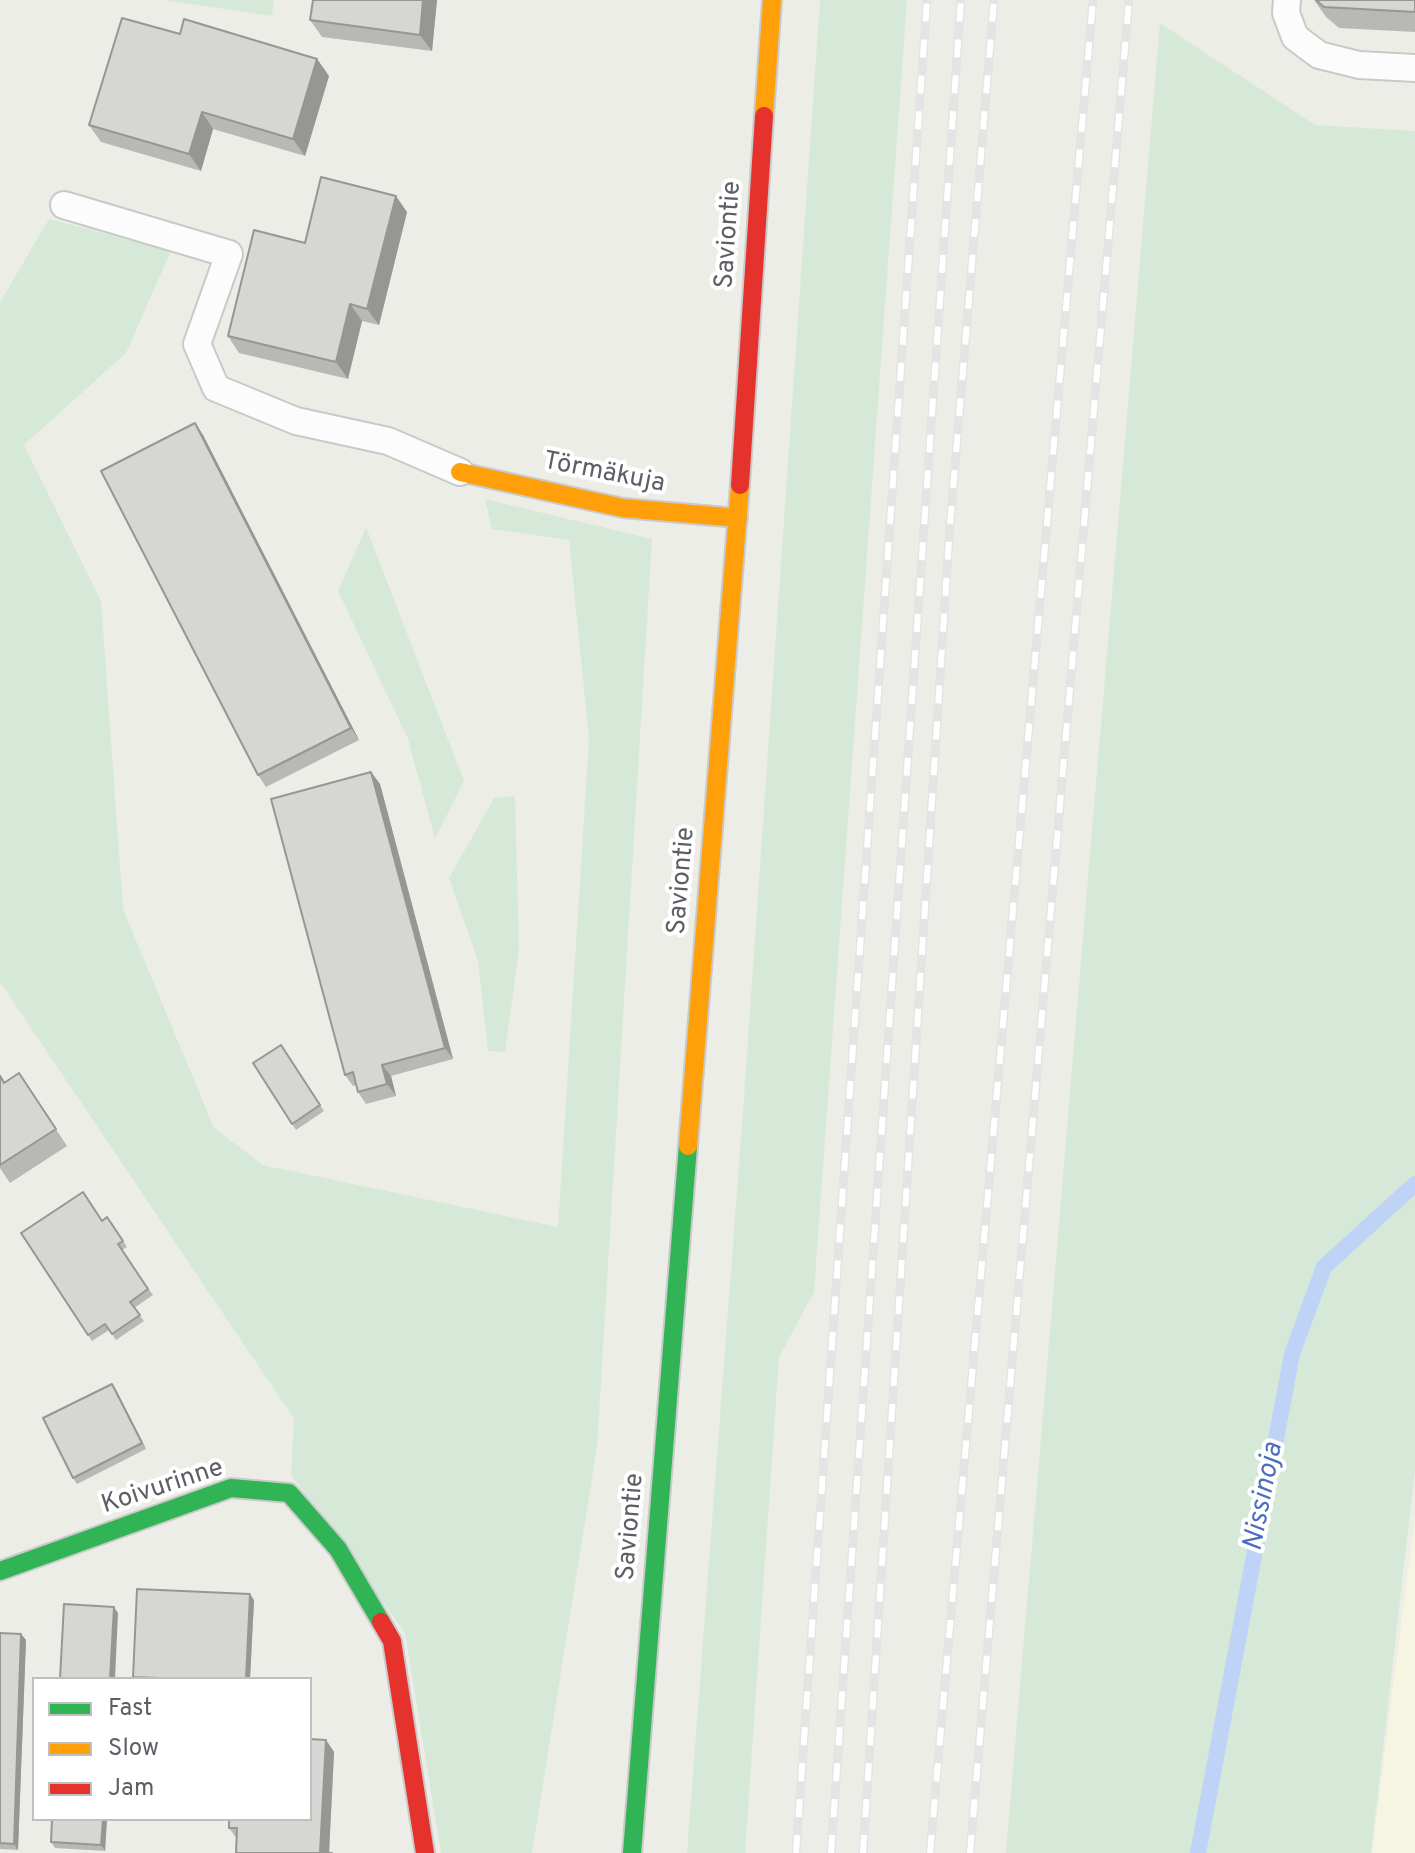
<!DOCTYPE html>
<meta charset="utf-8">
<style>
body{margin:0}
#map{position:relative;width:1415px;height:1853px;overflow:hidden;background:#edede8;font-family:Overpass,sans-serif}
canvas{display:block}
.legend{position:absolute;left:32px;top:1677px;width:280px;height:144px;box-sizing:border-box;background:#fff;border:2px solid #bebfc1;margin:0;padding:10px 14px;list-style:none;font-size:24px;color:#5d5f65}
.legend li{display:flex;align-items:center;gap:16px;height:40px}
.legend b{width:40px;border:2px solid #bebfc1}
</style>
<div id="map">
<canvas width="1415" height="1853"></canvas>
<ul class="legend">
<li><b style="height:10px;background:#30b455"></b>Fast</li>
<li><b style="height:10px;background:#ff9f0a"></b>Slow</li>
<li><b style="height:10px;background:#e5322d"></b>Jam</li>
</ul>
</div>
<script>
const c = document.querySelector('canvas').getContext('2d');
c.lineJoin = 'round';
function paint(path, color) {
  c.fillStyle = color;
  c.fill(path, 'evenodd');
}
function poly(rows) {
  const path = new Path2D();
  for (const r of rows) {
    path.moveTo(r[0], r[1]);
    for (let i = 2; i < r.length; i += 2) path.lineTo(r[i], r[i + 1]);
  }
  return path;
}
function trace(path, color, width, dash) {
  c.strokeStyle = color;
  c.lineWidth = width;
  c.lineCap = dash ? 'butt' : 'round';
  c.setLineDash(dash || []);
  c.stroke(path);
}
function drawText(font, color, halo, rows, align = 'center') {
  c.font = font + ' Overpass,sans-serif';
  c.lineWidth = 8;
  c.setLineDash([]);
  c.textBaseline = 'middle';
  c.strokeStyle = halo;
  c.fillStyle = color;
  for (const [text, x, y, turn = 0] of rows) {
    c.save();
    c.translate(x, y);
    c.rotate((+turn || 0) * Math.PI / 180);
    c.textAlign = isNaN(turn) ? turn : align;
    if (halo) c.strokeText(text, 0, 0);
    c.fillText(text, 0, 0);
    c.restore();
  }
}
paint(poly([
 [1415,1514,1415,1853,1372,1853]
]), '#f5f5e2');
paint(poly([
 [163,0,274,0,272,16],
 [820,0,907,0,814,1292,779,1357,745,1853,687,1853,743,1111],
 [1160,23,1315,125,1415,131,1415,1469,1371,1853,1006,1853],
 [49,219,171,251,126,353,24,445,101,601,123,909,214,1128,263,1165,558,1227,589,739,569,540,492,529,485,499,652,539,597,1447,532,1853,441,1853,405,1633,291,1475,294,1419,0,982,0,302],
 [366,527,464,781,435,839,408,739,338,591],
 [515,796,519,950,505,1052,488,1051,478,961,449,878,494,798]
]), '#d6e9d8');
trace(poly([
 [1198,1853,1292,1354,1324,1267,1415,1184]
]), '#bed3f5', 16);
const lane = poly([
 [1287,0,1286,13,1295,37,1319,55,1359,65,1415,68],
 [64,205,229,254,197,344,216,388,296,421,388,441,460,472]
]);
const fast = poly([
 [0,1571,231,1488,289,1493,338,1549,381,1622],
 [632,1853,688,1146]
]);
const slow = poly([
 [764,116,772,0],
 [460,472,623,508,738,518],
 [688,1146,740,485]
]);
const jam = poly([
 [740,485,764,116],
 [381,1622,392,1641,425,1853]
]);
trace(lane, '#c9cac8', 30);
trace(fast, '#cacac9', 22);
trace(slow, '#cacac9', 22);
trace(jam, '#cacac9', 22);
trace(lane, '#fcfcfc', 26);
trace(fast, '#30b455', 18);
trace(slow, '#ff9f0a', 18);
trace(jam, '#e5322d', 18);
const rail = poly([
 [796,1853,927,0],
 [831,1853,961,0],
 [863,1853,950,525,994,0],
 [930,1853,1093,0],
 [970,1853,1129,0]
]);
trace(rail, '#e4e4e4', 9);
trace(rail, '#fff', 6, [18]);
paint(poly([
 [313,0,437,0,432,51,322,37,310,20],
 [1314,0,1415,0,1415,32,1339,28,1326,17],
 [180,34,317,59,329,76,305,156,213,129,201,171,101,142,89,125],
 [407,212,379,325,362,321,348,379,239,353,228,336,305,243],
 [195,423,203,435,359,740,266,787,258,775],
 [371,772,380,784,453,1059,391,1076,396,1096,366,1104,358,1092,356,1085,353,1086,345,1075],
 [281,1045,324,1111,296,1130,253,1063],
 [19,1073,67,1146,10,1183,0,1168,0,1074,5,1082],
 [102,1221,112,1223,127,1247,122,1250,153,1295,134,1308,144,1321,116,1340,109,1330,92,1341,21,1233],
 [116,1390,146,1449,77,1484,73,1478],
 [254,1600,250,1679,134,1679,133,1677],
 [0,1633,21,1634,26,1640,18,1850,0,1849],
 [326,1740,334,1752,329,1853,237,1839,229,1828],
 [107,1819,105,1851,55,1848,51,1842]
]), '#b8b8b5');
paint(poly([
 [423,0,437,0,432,51,420,35],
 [317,59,329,76,305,156,293,139],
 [202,112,213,129,201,171,189,154],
 [396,196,407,212,379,325,367,309],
 [350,304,362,321,348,379,336,362],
 [195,423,203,435,359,740,351,728],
 [371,772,380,784,453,1059,445,1048],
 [382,1065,391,1076,396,1096,387,1084],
 [112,1384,116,1390,146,1449,142,1443],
 [250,1594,254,1600,250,1679,246,1679],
 [114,1607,118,1613,115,1679,110,1679],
 [21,1634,26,1640,18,1850,14,1844],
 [326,1740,334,1752,329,1853,320,1852],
 [103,1819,107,1819,105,1851,101,1845]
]), '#969694');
const building = poly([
 [313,0,423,0,420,35,310,20,313,0],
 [1316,0,1415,0,1415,12,1324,7,1316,0],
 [122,18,180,34,184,19,317,59,293,139,202,112,189,154,89,125,122,18],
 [321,177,396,196,367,309,350,304,336,362,228,336,254,230,305,243,321,177],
 [195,423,351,728,258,775,101,471,195,423],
 [371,772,445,1048,382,1065,387,1084,358,1092,353,1072,345,1075,271,799,371,772],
 [281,1045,320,1105,292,1124,253,1063,281,1045],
 [19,1073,56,1129,0,1165,0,1076,4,1083,19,1073],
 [83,1192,102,1221,107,1217,123,1241,118,1244,148,1289,130,1302,140,1315,112,1334,105,1324,88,1335,21,1233,83,1192],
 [112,1384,142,1443,73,1478,43,1418,112,1384],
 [137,1589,250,1594,246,1679,185,1679,133,1677,137,1589],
 [64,1604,114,1607,110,1679,60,1679,64,1604],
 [0,1633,21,1634,14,1844,0,1843,0,1633],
 [310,1739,326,1740,320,1852,332,1853,236,1853,237,1828,229,1828,229,1819,310,1819,310,1739],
 [52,1819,103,1819,101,1845,51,1842,52,1819]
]);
paint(building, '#d6d6d3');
trace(building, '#969694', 2);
drawText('26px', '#5d5f65', '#fff', [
 ["Saviontie",730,235,-86],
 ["Törmäkuja",604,474,11],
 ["Saviontie",683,881,-85],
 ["Koivurinne",163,1488,-18],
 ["Saviontie",632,1527,-85]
]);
drawText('italic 28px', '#4d6ebe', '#fff', [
 ["Nissinoja",1265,1497,-79]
]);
</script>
